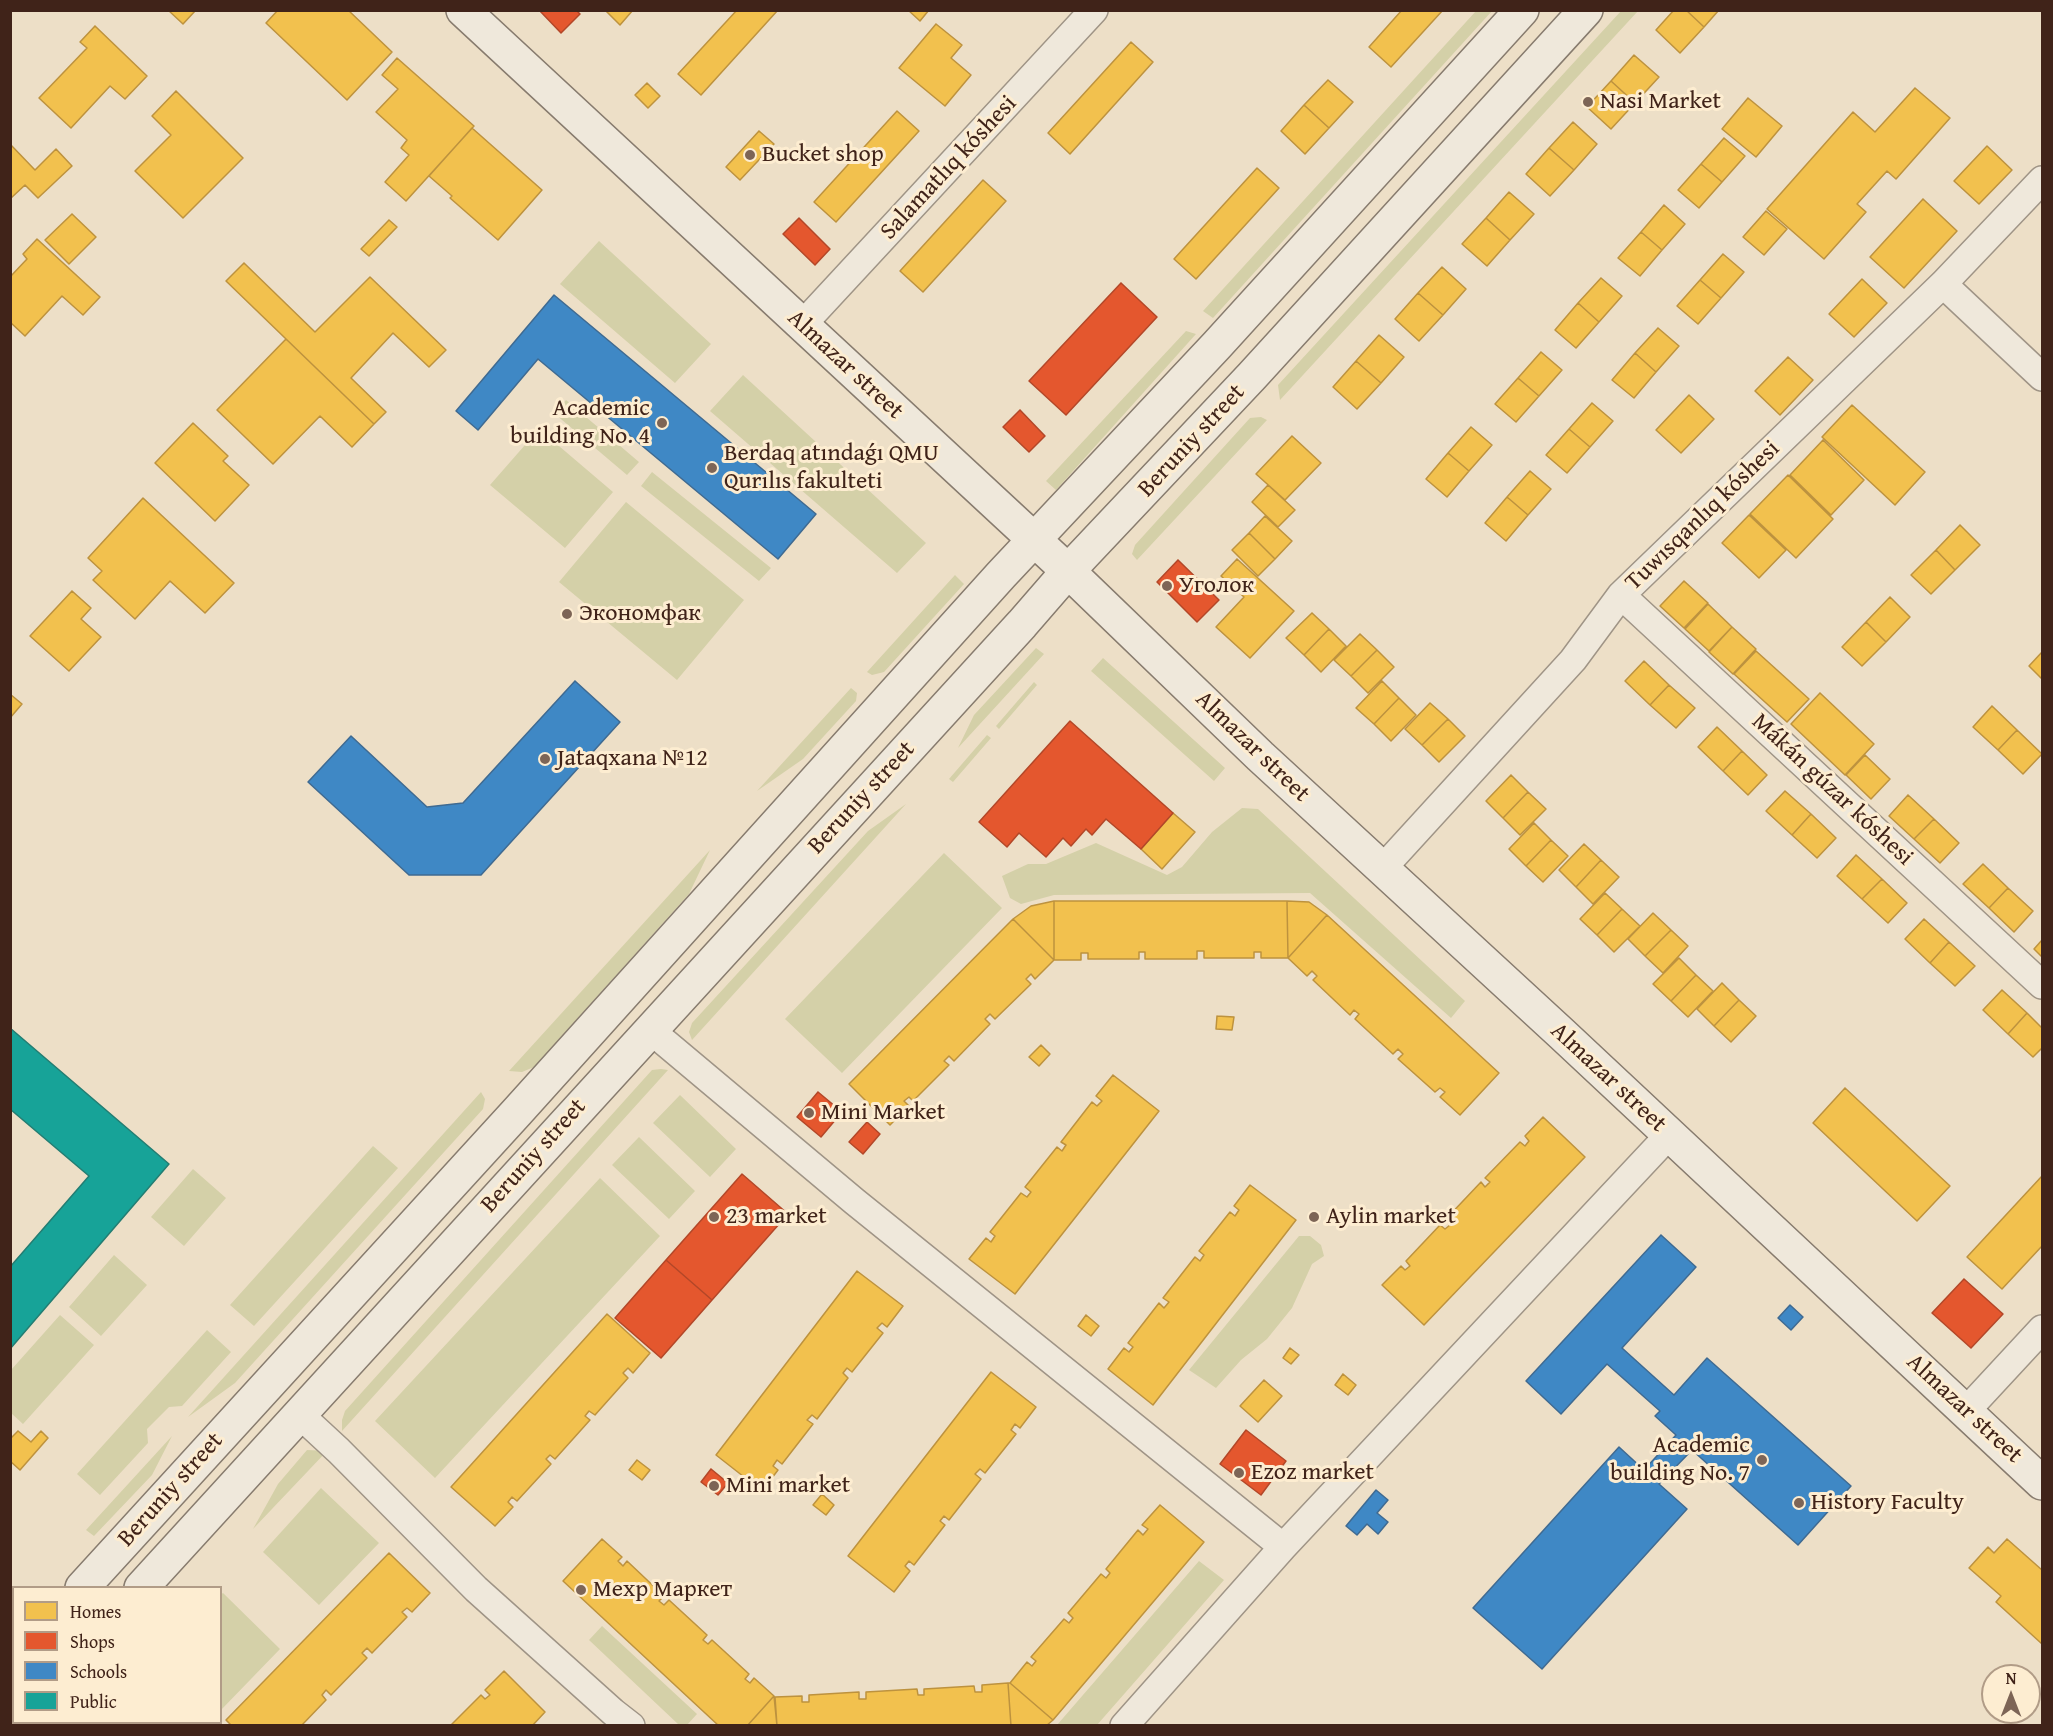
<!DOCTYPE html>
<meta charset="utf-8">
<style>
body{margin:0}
#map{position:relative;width:2053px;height:1736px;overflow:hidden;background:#eddfc7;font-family:"Gentium Book Plus",serif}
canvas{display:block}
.frame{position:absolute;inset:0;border:12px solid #402319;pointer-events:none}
.legend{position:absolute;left:12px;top:1586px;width:210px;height:138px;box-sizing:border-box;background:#fdedd1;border:2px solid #b19c87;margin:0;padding:8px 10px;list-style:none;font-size:18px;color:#402319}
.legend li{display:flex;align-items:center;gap:12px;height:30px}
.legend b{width:30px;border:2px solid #b19c87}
.north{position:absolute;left:1981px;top:1664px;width:60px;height:60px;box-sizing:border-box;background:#fdedd1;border:2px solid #b19c87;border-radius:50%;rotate:0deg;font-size:16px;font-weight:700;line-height:24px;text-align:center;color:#402319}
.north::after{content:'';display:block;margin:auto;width:21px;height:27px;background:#7d6556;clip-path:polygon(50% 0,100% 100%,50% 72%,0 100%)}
</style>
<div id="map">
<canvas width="2053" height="1736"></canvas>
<div class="frame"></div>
<ul class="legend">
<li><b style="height:16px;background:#f2c14e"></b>Homes</li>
<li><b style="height:16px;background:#e4572e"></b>Shops</li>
<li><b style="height:16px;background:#3f88c5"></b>Schools</li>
<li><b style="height:16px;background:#17a398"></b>Public</li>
</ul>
<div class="north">N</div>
</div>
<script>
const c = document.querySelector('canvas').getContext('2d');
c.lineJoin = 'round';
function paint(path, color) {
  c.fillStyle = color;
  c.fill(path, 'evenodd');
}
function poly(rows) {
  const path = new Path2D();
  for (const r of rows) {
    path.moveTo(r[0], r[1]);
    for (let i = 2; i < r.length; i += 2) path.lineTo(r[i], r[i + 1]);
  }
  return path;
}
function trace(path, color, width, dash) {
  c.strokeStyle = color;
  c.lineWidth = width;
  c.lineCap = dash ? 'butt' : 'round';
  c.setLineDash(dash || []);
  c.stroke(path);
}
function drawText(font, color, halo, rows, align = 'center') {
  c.font = font + ' "Gentium Book Plus",serif';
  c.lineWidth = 6;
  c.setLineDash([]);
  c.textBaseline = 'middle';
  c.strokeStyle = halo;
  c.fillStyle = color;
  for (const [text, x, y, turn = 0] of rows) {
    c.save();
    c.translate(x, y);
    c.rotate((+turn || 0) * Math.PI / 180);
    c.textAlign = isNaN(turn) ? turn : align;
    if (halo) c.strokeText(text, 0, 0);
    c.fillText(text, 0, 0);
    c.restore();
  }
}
paint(poly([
 [1476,11,1492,11,1213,318,1203,311],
 [1621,11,1638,11,1280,400,1278,385],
 [599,241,711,344,675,383,560,284],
 [1186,331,1196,334,1056,490,1046,481],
 [743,375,926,543,897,573,710,411],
 [566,400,639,462,627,475,555,414],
 [1261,417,1267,420,1137,560,1132,554,1135,545,1250,418],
 [539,429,613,492,565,548,490,485],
 [652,472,771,568,759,581,641,486],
 [626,502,744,600,677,680,559,582],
 [955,575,964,584,884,672,872,675,867,672],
 [1036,648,1044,654,958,748,974,715],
 [1103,658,1225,768,1214,781,1091,671],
 [1034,682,1037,685,999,729,996,726],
 [851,688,857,693,856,701,803,759,757,791],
 [987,735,991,738,953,782,949,779],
 [906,804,692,1040,689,1032,692,1023,868,831],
 [1242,808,1258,809,1465,1001,1451,1018,1310,893,1054,895,1021,904,1010,898,1002,876,1028,864,1046,864,1096,843,1167,875,1182,867,1212,832],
 [710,850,689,894,534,1067,522,1072,509,1071],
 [944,853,1002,908,842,1073,785,1019],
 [661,1069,668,1070,342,1431,342,1420,345,1411,652,1070],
 [481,1092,485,1099,483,1109,235,1383,188,1417],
 [680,1095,736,1149,710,1177,653,1123],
 [639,1137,695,1191,669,1219,612,1165],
 [373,1146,398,1168,254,1326,230,1305],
 [193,1169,226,1198,184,1246,151,1217],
 [600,1178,660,1236,435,1478,375,1421],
 [1299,1236,1310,1236,1321,1245,1324,1256,1312,1264,1292,1308,1267,1339,1241,1360,1216,1388,1189,1370],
 [114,1255,147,1285,101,1336,69,1307],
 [60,1315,94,1345,23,1424,11,1413,11,1370],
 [207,1330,231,1352,182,1406,169,1407,147,1429,148,1443,100,1495,77,1474],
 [172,1436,152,1475,94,1536,86,1530],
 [307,1450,327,1451,253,1529,278,1484],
 [321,1488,379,1543,319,1605,263,1552],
 [1199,1561,1224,1580,1097,1725,1057,1725],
 [223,1593,280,1649,221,1710,220,1595],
 [602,1626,697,1714,687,1725,679,1725,589,1640],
 [97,1722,158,1722,161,1725,94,1725]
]), '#d4d0a8');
const homes = poly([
 [168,10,196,10,183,24,168,10],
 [278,10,348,10,392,52,347,100,266,23,278,10],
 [605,10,633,10,620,25,605,10],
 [737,10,778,10,701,95,678,74,737,10],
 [908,10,929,10,920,21,908,10],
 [1402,10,1443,10,1391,67,1369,47,1402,10],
 [1674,10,1686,10,1704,27,1680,53,1656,30,1674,10],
 [1686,10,1719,10,1704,27,1686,10],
 [936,24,962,45,951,58,971,75,945,106,899,68,936,24],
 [95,26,147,76,125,99,110,86,71,128,39,98,87,48,80,42,95,26],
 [1131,42,1153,62,1070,154,1048,133,1131,42],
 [1634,55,1659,77,1635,103,1611,81,1634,55],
 [397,58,474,126,406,201,385,182,409,155,401,148,407,140,376,112,398,89,382,75,397,58],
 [1328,80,1353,102,1329,128,1304,105,1328,80],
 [1611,81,1635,103,1611,129,1587,107,1611,81],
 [647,83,660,96,648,108,635,95,647,83],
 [1915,88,1950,118,1896,179,1887,171,1857,204,1866,212,1824,259,1767,209,1853,112,1875,132,1915,88],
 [176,91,243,158,183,218,135,171,171,135,152,116,176,91],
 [1748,98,1782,126,1756,157,1722,129,1748,98],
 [1304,105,1329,128,1305,154,1281,131,1304,105],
 [897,111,919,131,836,222,814,202,897,111],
 [1573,122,1597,144,1574,170,1549,148,1573,122],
 [472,128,542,190,498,240,450,198,452,196,429,176,472,128],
 [759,131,774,144,740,180,726,167,759,131],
 [1724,138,1745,156,1722,182,1701,164,1724,138],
 [10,144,35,170,56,149,72,166,38,198,25,185,10,199,10,144],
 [1987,146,2012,170,1979,204,1954,181,1987,146],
 [1549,148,1574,170,1550,196,1526,174,1549,148],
 [1701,164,1722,182,1699,208,1678,190,1701,164],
 [1257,168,1279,188,1196,279,1174,259,1257,168],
 [983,180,1006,201,923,292,900,271,983,180],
 [1509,192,1534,214,1510,240,1486,218,1509,192],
 [1923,199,1957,231,1904,288,1870,257,1923,199],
 [1664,205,1685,224,1662,250,1641,232,1664,205],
 [1766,211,1787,229,1764,255,1743,237,1766,211],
 [72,214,96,237,69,264,45,240,72,214],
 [1486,218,1510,240,1487,266,1462,244,1486,218],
 [389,220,397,227,369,256,361,249,389,220],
 [1641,232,1662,250,1640,276,1618,258,1641,232],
 [37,239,100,297,83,315,62,296,25,336,10,322,10,277,27,259,23,254,37,239],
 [1723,254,1744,272,1721,298,1700,280,1723,254],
 [244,263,315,332,370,277,446,350,429,367,393,333,351,378,386,412,374,424,226,281,244,263],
 [1442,267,1466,289,1443,315,1418,293,1442,267],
 [1601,278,1622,296,1599,322,1578,303,1601,278],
 [1862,279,1887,303,1854,337,1829,314,1862,279],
 [1700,280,1721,298,1698,324,1677,306,1700,280],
 [1418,293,1443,315,1419,341,1395,319,1418,293],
 [1578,303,1599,322,1576,348,1555,330,1578,303],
 [1658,328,1679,346,1656,372,1635,353,1658,328],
 [1379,335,1404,357,1381,383,1356,361,1379,335],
 [286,339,374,424,352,447,320,416,273,464,217,410,286,339],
 [1541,352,1562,370,1539,396,1518,378,1541,352],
 [1635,353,1656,372,1634,398,1612,380,1635,353],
 [1788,357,1813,380,1780,415,1755,391,1788,357],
 [1356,361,1381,383,1357,409,1333,387,1356,361],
 [1518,378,1539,396,1516,422,1495,404,1518,378],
 [1689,395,1714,419,1681,453,1656,430,1689,395],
 [1592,403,1613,421,1590,447,1569,429,1592,403],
 [1852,405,1925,472,1895,505,1822,437,1852,405],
 [193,423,228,456,223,461,249,485,215,521,155,463,193,423],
 [1471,427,1492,445,1469,471,1448,453,1471,427],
 [1569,429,1590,447,1567,473,1546,455,1569,429],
 [1292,436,1321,463,1285,500,1256,474,1292,436],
 [1823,440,1864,480,1831,515,1790,475,1823,440],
 [1448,453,1469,471,1447,497,1426,479,1448,453],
 [1530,471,1551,489,1528,515,1507,497,1530,471],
 [1788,475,1833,519,1796,558,1750,514,1788,475],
 [1268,485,1295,510,1278,527,1252,502,1268,485],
 [1507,497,1528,515,1506,541,1485,523,1507,497],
 [143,498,234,583,205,613,170,581,135,619,93,580,102,571,88,558,143,498],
 [1749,515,1786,550,1759,578,1722,543,1749,515],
 [1265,516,1292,541,1275,559,1249,533,1265,516],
 [1960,525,1980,545,1955,570,1936,550,1960,525],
 [1249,533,1275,559,1258,576,1232,550,1249,533],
 [1936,550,1955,570,1931,594,1911,575,1936,550],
 [1237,559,1294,611,1250,658,1216,627,1244,597,1221,576,1237,559],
 [1684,581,1708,603,1684,628,1660,606,1684,581],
 [72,591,91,608,81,619,101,637,69,671,30,636,72,591],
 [1890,597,1910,617,1886,642,1866,622,1890,597],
 [1708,604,1732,627,1709,651,1685,629,1708,604],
 [1312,613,1329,629,1304,655,1286,638,1312,613],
 [1866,622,1886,642,1862,666,1842,647,1866,622],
 [1732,627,1756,649,1733,674,1709,652,1732,627],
 [1329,629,1346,646,1321,672,1304,655,1329,629],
 [1360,634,1377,650,1351,676,1334,660,1360,634],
 [1377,650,1394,667,1368,693,1351,676,1377,650],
 [1756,651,1809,699,1787,722,1734,674,1756,651],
 [2042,652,2042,679,2029,666,2042,652],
 [1644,661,1669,685,1650,705,1625,681,1644,661],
 [1382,681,1399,698,1374,724,1356,708,1382,681],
 [1669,685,1695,708,1676,728,1650,705,1669,685],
 [1820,693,1874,744,1845,775,1791,724,1820,693],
 [10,694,22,704,10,718,10,694],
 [1399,698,1416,715,1391,741,1374,724,1399,698],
 [1430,703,1448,719,1422,745,1405,729,1430,703],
 [1992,706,2017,730,1998,750,1973,727,1992,706],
 [1448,719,1465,736,1439,762,1422,745,1448,719],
 [1717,727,1742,751,1723,771,1698,747,1717,727],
 [2017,730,2042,754,2023,774,1998,750,2017,730],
 [1742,751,1767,775,1748,795,1723,771,1742,751],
 [1865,755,1890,779,1871,799,1846,775,1865,755],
 [1511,775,1528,792,1503,818,1486,801,1511,775],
 [1785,791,1811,814,1792,835,1766,811,1785,791],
 [1528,792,1546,809,1520,835,1503,818,1528,792],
 [1908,795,1934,819,1914,839,1889,816,1908,795],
 [1173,813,1195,832,1162,869,1141,849,1173,813],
 [1811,814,1836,838,1817,858,1792,835,1811,814],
 [1934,819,1959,843,1940,863,1914,839,1934,819],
 [1534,823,1551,840,1526,866,1509,849,1534,823],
 [1551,840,1568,856,1543,882,1526,866,1551,840],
 [1584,844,1601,860,1576,887,1559,870,1584,844],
 [1856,855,1882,879,1862,899,1837,876,1856,855],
 [1601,860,1619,877,1593,904,1576,887,1601,860],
 [1983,864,2008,888,1989,908,1963,884,1983,864],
 [1882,879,1907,903,1888,923,1862,899,1882,879],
 [2008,888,2033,911,2014,932,1989,908,2008,888],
 [1605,893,1622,909,1597,935,1580,919,1605,893],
 [1054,901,1287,901,1288,958,1261,958,1261,952,1254,952,1254,958,1204,958,1204,951,1197,951,1197,959,1145,959,1145,952,1139,952,1139,959,1088,959,1088,953,1081,953,1081,960,1054,960,1054,901],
 [1054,901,1054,960,1013,919,1031,906,1054,901],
 [1287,901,1309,902,1327,915,1288,958,1287,901],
 [1622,909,1640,926,1614,952,1597,935,1622,909],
 [1653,913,1671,930,1645,956,1628,939,1653,913],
 [1327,915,1499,1073,1460,1115,1440,1097,1445,1092,1440,1088,1435,1092,1398,1059,1403,1054,1398,1049,1393,1054,1355,1019,1359,1014,1354,1010,1350,1015,1313,980,1317,976,1312,971,1307,976,1288,958,1327,915],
 [1013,919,1054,960,1035,979,1031,974,1026,979,1031,984,995,1019,990,1014,985,1019,990,1024,954,1061,949,1056,944,1061,949,1065,913,1101,909,1097,904,1101,909,1106,890,1125,849,1084,1013,919],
 [1924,919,1949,942,1930,963,1905,939,1924,919],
 [1671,930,1688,946,1663,973,1645,956,1671,930],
 [2042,940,2042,957,2034,949,2042,940],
 [1949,942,1975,966,1955,986,1930,963,1949,942],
 [1679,958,1696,975,1671,1001,1653,984,1679,958],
 [1696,975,1713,991,1688,1017,1671,1001,1696,975],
 [1722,983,1739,1000,1714,1026,1697,1009,1722,983],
 [2002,990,2027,1013,2008,1034,1983,1010,2002,990],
 [1739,1000,1756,1016,1731,1042,1714,1026,1739,1000],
 [2027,1013,2042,1028,2042,1048,2033,1057,2008,1034,2027,1013],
 [1217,1016,1234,1017,1232,1030,1216,1029,1217,1016],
 [1041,1045,1050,1054,1039,1066,1029,1057,1041,1045],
 [1113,1075,1159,1111,1015,1294,969,1259,986,1238,991,1242,995,1236,990,1232,1021,1193,1027,1197,1031,1192,1025,1187,1057,1147,1062,1151,1066,1145,1061,1142,1092,1102,1097,1106,1102,1101,1096,1096,1113,1075],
 [1845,1088,1950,1186,1917,1221,1813,1123,1845,1088],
 [1543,1117,1585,1157,1424,1325,1382,1285,1401,1266,1405,1270,1410,1266,1406,1261,1440,1225,1445,1229,1450,1225,1445,1220,1481,1182,1485,1187,1490,1182,1485,1178,1520,1142,1525,1146,1529,1141,1525,1136,1543,1117],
 [2042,1176,2042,1246,2002,1289,1967,1257,2042,1176],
 [1250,1185,1296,1220,1153,1405,1108,1369,1124,1348,1129,1352,1133,1347,1128,1343,1159,1303,1164,1308,1169,1302,1163,1298,1195,1257,1200,1261,1204,1255,1199,1251,1230,1212,1235,1216,1239,1210,1234,1206,1250,1185],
 [857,1271,903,1306,887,1327,882,1323,877,1328,883,1333,852,1372,847,1368,843,1373,848,1378,817,1419,812,1415,807,1420,813,1424,782,1464,777,1460,773,1466,778,1470,762,1491,716,1455,857,1271],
 [607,1314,650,1353,633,1373,628,1368,623,1373,628,1378,595,1415,589,1411,585,1416,590,1420,555,1459,550,1455,546,1459,551,1464,517,1501,512,1497,508,1502,513,1507,495,1526,451,1487,607,1314],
 [1086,1315,1099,1326,1091,1336,1078,1326,1086,1315],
 [1290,1348,1299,1355,1291,1364,1283,1358,1290,1348],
 [991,1372,1036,1407,1020,1428,1015,1424,1011,1430,1016,1434,985,1473,980,1469,975,1474,981,1479,949,1520,944,1516,940,1521,945,1525,914,1565,909,1561,905,1566,910,1571,894,1592,848,1556,991,1372],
 [1343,1374,1356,1385,1348,1395,1335,1385,1343,1374],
 [1264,1380,1282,1396,1258,1422,1240,1406,1264,1380],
 [18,1431,31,1442,41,1431,48,1438,20,1470,10,1461,10,1439,18,1431],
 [637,1460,650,1470,642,1480,629,1470,637,1460],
 [822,1494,834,1505,826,1515,813,1505,822,1494],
 [1160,1505,1204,1542,1053,1720,1010,1683,1027,1662,1032,1666,1036,1661,1031,1657,1064,1619,1069,1623,1073,1618,1068,1613,1101,1574,1106,1578,1110,1573,1106,1569,1138,1530,1143,1535,1148,1529,1142,1525,1160,1505],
 [602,1539,622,1557,618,1561,623,1566,627,1561,664,1596,659,1601,664,1605,669,1600,707,1635,703,1640,708,1644,712,1640,749,1674,745,1679,750,1683,754,1678,774,1696,747,1726,719,1726,563,1581,602,1539],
 [2007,1539,2042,1570,2042,1644,1996,1602,2001,1596,1969,1568,1988,1547,1994,1553,2007,1539],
 [389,1553,430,1593,412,1612,407,1608,402,1612,407,1617,372,1653,367,1648,362,1653,367,1658,331,1695,326,1690,322,1695,326,1700,301,1726,232,1726,226,1720,389,1553],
 [504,1671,545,1712,532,1726,450,1726,481,1695,485,1699,490,1695,485,1690,504,1671],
 [1008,1683,1011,1726,777,1726,775,1697,802,1696,802,1702,809,1702,809,1695,859,1692,859,1699,866,1699,866,1692,917,1689,918,1695,924,1695,924,1689,974,1686,975,1692,982,1692,982,1685,1008,1683],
 [1008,1683,1010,1683,1053,1720,1046,1726,1011,1726,1008,1683],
 [774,1696,777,1726,747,1726,774,1696]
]);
paint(homes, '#f2c14e');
trace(homes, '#bd923e', 1.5);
const shops = poly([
 [539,10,576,10,580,14,561,33,539,10],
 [799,218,830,249,815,265,783,234,799,218],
 [1121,283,1157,317,1066,415,1029,381,1121,283],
 [1020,410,1045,436,1029,452,1003,427,1020,410],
 [1178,560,1219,600,1197,622,1157,582,1178,560],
 [1070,721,1173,813,1141,849,1106,819,1092,835,1086,829,1071,846,1063,838,1046,857,1019,833,1007,847,979,822,1070,721],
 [818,1092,842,1112,821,1137,797,1117,818,1092],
 [867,1122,880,1134,863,1154,849,1142,867,1122],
 [742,1174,788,1214,712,1300,666,1260,742,1174],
 [666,1260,712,1300,661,1358,615,1318,666,1260],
 [1964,1279,2003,1314,1971,1348,1932,1313,1964,1279],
 [1246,1430,1286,1461,1261,1495,1220,1464,1246,1430],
 [711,1469,728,1483,718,1495,701,1482,711,1469]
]);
paint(shops, '#e4572e');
trace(shops, '#b34728', 1.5);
const schools = poly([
 [554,295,816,514,778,559,538,359,478,430,456,411,554,295],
 [575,681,620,722,481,875,409,875,308,782,351,736,427,807,463,803,575,681],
 [1661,1235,1696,1267,1622,1348,1674,1395,1707,1358,1851,1486,1798,1545,1692,1450,1659,1484,1687,1509,1542,1669,1473,1608,1619,1447,1644,1470,1676,1435,1655,1416,1660,1411,1607,1364,1561,1414,1526,1381,1661,1235],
 [1790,1305,1803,1317,1791,1330,1778,1318,1790,1305],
 [1376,1490,1388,1500,1377,1513,1388,1522,1378,1534,1367,1524,1357,1535,1346,1526,1376,1490]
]);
paint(schools, '#3f88c5');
trace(schools, '#3f6a91', 1.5);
const public = poly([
 [10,1028,169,1164,10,1349,10,1267,89,1176,10,1109,10,1028]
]);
paint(public, '#17a398');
trace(public, '#237d72', 1.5);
const street = poly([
 [1943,284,2042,377],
 [803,324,1094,10],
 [1621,595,2042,985],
 [1382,869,1573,660,1621,595,1943,284,2042,180],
 [649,1029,854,1201,1283,1547],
 [1966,1411,2042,1329],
 [299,1414,339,1451,476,1589,613,1712,631,1726],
 [1124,1726,1283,1547,1669,1135]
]);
const secondary = poly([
 [463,10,1068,571,1260,756,1562,1034,2042,1483],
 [82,1588,517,1112,1001,575,1217,345,1522,10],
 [141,1588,1022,624,1068,571,1252,376,1586,10],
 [10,1668,14,1664],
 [15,1726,17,1722]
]);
trace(street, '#9f9486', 30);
trace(secondary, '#877b6e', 36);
trace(street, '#efe8db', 27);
trace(secondary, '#efe8db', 33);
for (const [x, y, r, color] of [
 [1588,102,6,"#7d6556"],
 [750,155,6,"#7d6556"],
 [662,423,6,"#7d6556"],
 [712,468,6,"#7d6556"],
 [1167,586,6,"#7d6556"],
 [567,614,6,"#7d6556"],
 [545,759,6,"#7d6556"],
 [809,1113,6,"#7d6556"],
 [714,1217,6,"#7d6556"],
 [1314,1217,6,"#7d6556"],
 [1762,1460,6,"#7d6556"],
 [1239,1473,6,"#7d6556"],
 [714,1486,6,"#7d6556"],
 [1799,1503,6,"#7d6556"],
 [581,1590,6,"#7d6556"]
]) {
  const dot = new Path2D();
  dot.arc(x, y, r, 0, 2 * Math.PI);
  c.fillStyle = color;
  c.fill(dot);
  trace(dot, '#fdedd1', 2);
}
drawText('24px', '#402319', '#fdedd1', [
 ["Nasi Market",1600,102],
 ["Bucket shop",762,155],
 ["Academic",650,409,"right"],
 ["building No. 4",650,437,"right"],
 ["Berdaq atındaǵı QMU",724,454],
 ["Qurılıs fakulteti",724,482],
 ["Уголок",1179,586],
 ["Экономфак",579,614],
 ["Jataqxana №12",557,759],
 ["Mini Market",821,1113],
 ["23 market",726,1217],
 ["Aylin market",1326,1217],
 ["Academic",1750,1446,"right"],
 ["building No. 7",1750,1474,"right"],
 ["Ezoz market",1251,1473],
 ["Mini market",726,1486],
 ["History Faculty",1811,1503],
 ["Мехр Маркет",593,1590]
], 'left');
drawText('24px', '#402319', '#fdedd1', [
 ["Salamatlıq kóshesi",949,168,-47],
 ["Almazar street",845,365,43],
 ["Beruniy street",1192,441,-47],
 ["Tuwısqanlıq kóshesi",1703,516,-44],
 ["Almazar street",1252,747,44],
 ["Mákán gúzar kóshesi",1832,790,43],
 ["Beruniy street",862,798,-47],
 ["Almazar street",1608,1078,43],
 ["Beruniy street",534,1156,-48],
 ["Almazar street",1964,1409,43],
 ["Beruniy street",171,1490,-48]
]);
</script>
